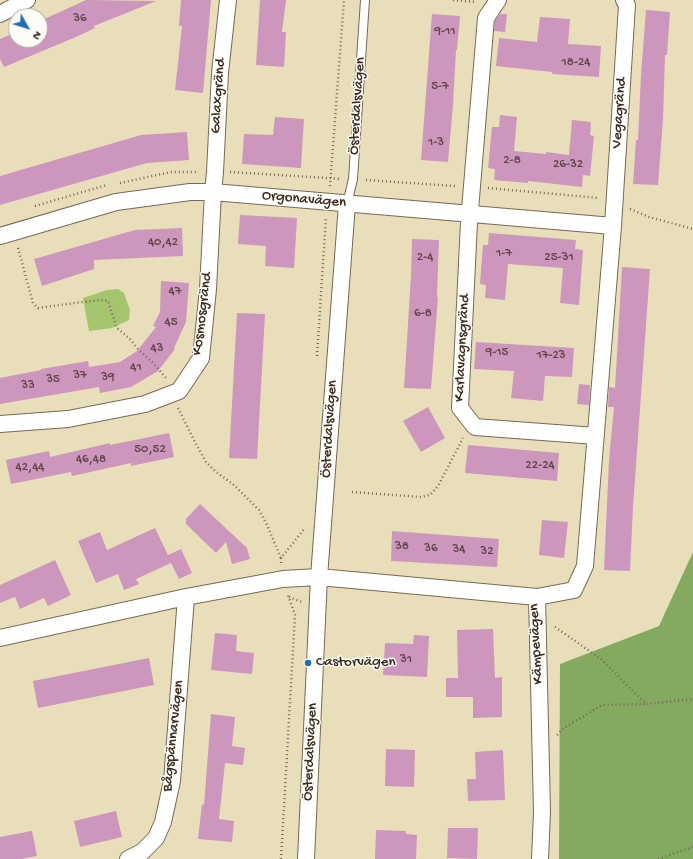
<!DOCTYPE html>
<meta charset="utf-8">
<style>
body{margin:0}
#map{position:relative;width:693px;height:859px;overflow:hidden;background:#e8dfba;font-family:"Gochi Hand",sans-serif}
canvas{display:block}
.north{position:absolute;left:8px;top:8px;width:40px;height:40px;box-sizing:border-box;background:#fdfcf7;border:1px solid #afa8a0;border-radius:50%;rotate:129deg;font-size:11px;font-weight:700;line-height:16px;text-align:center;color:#3b2a1e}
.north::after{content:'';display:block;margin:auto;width:14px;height:18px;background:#1f6fb2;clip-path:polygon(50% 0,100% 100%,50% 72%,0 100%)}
</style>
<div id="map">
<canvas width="693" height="859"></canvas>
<div class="north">N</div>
</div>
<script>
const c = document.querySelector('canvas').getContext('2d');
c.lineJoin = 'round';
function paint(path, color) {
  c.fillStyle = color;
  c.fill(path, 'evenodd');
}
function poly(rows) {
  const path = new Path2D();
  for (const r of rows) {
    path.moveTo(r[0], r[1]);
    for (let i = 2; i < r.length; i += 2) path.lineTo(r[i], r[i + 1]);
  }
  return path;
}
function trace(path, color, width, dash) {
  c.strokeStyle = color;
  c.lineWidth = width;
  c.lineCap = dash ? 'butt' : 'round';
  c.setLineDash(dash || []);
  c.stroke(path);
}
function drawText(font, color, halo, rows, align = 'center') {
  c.font = font + ' "Gochi Hand",sans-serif';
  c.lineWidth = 3;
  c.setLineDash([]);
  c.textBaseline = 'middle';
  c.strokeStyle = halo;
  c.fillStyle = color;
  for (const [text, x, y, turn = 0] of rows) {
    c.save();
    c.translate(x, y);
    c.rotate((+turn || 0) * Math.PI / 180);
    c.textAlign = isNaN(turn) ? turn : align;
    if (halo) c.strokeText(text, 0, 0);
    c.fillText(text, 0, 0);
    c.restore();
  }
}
paint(poly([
 [118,289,124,293,130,310,129,320,112,328,89,331,83,298,107,290]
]), '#a4c46d');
paint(poly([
 [693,552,693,859,559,859,560,664,659,626]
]), '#83aa60');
paint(poly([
 [86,0,156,1,94,26,95,28,76,37,4,67,0,59,0,39,12,34,14,40,40,40,40,21],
 [181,0,211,0,203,93,175,90,182,26,179,26],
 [260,0,286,0,282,32,286,32,284,67,256,65],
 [646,10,670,12,667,55,665,55,663,120,658,185,633,184,636,140,638,140,641,75],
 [432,14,460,16,457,50,456,50,453,105,448,162,421,160],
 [500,14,507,14,505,32,494,31,495,21],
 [540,17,570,19,568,44,601,46,599,77,552,74,552,72,496,66,499,38,537,42],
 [500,115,517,117,514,151,546,154,546,152,569,155,572,120,591,122,590,135,594,136,590,176,583,175,582,187,528,181,528,183,494,180,495,169,488,168,492,127,499,127],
 [275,117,304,119,301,168,242,164,244,134,273,135],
 [187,132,189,160,147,163,0,205,0,176,141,135],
 [240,215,297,218,294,268,265,266,266,246,238,244],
 [182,228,183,256,94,260,94,269,42,286,34,259,135,230],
 [489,233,576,240,575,249,583,250,579,305,560,303,563,268,535,266,508,264,505,300,485,298,486,285,480,284,483,245,488,245],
 [412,239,439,240,437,297,438,297,431,389,404,388,411,275],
 [622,267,650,269,633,507,630,571,604,570,609,460,614,407,608,407,609,387,615,388],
 [161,281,189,283,186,322,174,348,175,349,158,371,131,387,100,393,99,387,0,404,0,378,41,370,41,369,88,361,89,367,120,362,137,351,156,327,153,326,160,312],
 [237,313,265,314,257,459,229,458],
 [476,342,574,348,572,377,545,376,543,401,511,398,514,371,474,369],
 [579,384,590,385,589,405,577,404],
 [428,407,445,438,421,452,403,421],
 [169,433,174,457,131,466,131,463,72,476,71,472,11,484,6,460,49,451,50,457,110,443,110,445],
 [468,445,559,453,557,481,465,473],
 [200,504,247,548,250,559,232,564,226,542,216,553,186,524,186,519],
 [542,520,568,522,564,558,539,555],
 [155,528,168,555,181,549,192,573,179,579,171,563,136,579,139,584,124,590,118,574,96,583,78,541,100,532,107,550],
 [392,531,499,539,497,567,391,561],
 [55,560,71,595,48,606,44,598,20,609,15,597,0,603,0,585],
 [493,629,495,678,502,677,502,717,473,718,473,697,446,697,446,678,458,678,457,630],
 [215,633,237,635,236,651,254,653,252,674,211,670],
 [414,635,429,636,427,677,383,675,385,643,413,644],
 [149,658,154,685,38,708,33,681],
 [211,714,235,717,232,746,245,748,243,765,225,763,219,819,234,821,232,842,198,839,202,804,204,805],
 [386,749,415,750,414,787,385,786],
 [503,750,505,800,468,801,467,779,476,779,475,752],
 [116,811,122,837,80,847,74,821],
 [448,828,478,828,477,859,447,858],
 [376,830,406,831,406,834,417,835,416,859,375,859],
 [32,831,37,856,21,859,0,859,0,837]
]), '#cd96bc');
const lane = poly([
 [347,204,353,179,365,0]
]);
const street = poly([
 [498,0,486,18,469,222,460,408,475,427,596,436],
 [0,14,27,0],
 [0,236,116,202,190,192,213,192,613,226],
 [0,424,68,419,145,404,179,391,201,358,208,289,213,192,215,172,220,73,228,0],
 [537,597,574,590,585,566,613,226,627,5,624,0],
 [0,638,186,597,283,579,319,577,537,597,542,812,540,859],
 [128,859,142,852,156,838,163,822,172,781,186,597],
 [306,859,319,577,347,204]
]);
trace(lane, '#786955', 10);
trace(street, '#786955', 18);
trace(poly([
 [453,0,477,2],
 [230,172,341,179],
 [366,180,455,186],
 [120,183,171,172,199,172],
 [330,186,344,0],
 [488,188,599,198],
 [35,206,107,185],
 [630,209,649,217,693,229],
 [18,248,33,303,38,308,75,303,101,300,108,301,117,328,131,340,137,348,153,363,166,378],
 [317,356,326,217],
 [178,408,195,442,206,462,215,471,234,485,259,510,267,525,281,558],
 [352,492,421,497,430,495,438,486,463,438],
 [281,563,281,558,305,528],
 [289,597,302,602],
 [555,627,601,659,646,704,693,699],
 [557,735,564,728,602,705,646,704],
 [281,859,295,615,288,595],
 [658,859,693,847]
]), '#786955', 2.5, [1, 3]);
trace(lane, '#fff', 8);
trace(street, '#fff', 16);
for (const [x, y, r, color] of [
 [308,663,4,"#1f6fb2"]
]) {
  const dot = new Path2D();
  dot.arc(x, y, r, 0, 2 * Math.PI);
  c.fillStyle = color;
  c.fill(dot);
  trace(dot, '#fdfcf7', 1.5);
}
drawText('13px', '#604546', null, [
 ["36",80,19],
 ["9-11",445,32],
 ["18-24",576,63],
 ["5-7",440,87],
 ["1-3",436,143],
 ["2-8",512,161],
 ["26-32",568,165],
 ["40,42",163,243],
 ["1-7",504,254],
 ["2-4",425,258],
 ["25-31",559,258],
 ["47",175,292],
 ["6-8",423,314],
 ["45",171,323],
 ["43",157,349],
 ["9-15",497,353],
 ["17-23",551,356],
 ["41",136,368],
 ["37",80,376],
 ["39",108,378],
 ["35",53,380],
 ["33",28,386],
 ["50,52",150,450],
 ["46,48",91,460],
 ["22-24",540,466],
 ["42,44",30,468],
 ["38",402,547],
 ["36",431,549],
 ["34",459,550],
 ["32",487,552],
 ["31",406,660]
]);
drawText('15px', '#3b2a1e', '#fdfcf7', [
 ["Galaxgränd",219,96,-86],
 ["Österdalsvägen",358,106,-86],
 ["Vegagränd",620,113,-86],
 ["Orgonavägen",304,200,5],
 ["Kosmosgränd",203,314,-83],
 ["Karlavagnsgränd",463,348,-87],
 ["Österdalsvägen",330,429,-86],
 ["Kämpevägen",537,644,-93],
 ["Bågspännarvägen",174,736,-84],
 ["Österdalsvägen",311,752,-87]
]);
drawText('15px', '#3b2a1e', '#fdfcf7', [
 ["Castorvägen",316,663]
], 'left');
</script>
